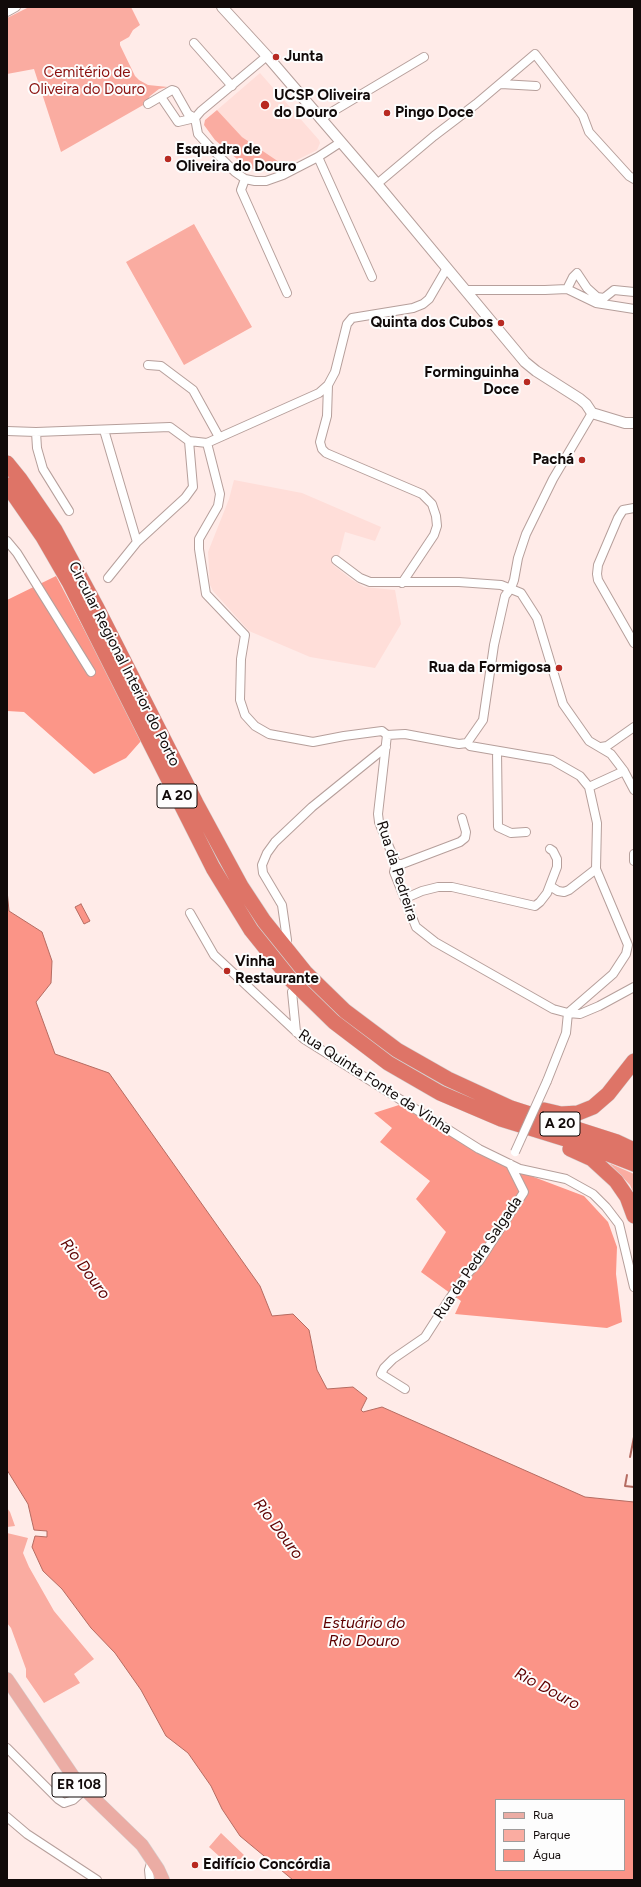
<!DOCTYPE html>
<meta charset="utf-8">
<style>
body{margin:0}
#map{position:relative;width:641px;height:1887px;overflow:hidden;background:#ffebe8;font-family:Figtree,sans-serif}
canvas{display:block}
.frame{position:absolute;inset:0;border:8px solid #110a09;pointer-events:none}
.legend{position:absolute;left:495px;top:1799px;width:130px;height:72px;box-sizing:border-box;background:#fdfdfd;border:1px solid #9f9c9b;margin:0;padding:5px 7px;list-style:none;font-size:12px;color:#110a09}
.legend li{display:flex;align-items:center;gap:8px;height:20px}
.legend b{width:20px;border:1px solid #9f9c9b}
</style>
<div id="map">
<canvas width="641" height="1887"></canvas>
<div class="frame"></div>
<ul class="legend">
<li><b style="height:5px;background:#ebaca4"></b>Rua</li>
<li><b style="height:11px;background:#faaca1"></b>Parque</li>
<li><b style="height:11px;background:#fb9487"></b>Água</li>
</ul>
</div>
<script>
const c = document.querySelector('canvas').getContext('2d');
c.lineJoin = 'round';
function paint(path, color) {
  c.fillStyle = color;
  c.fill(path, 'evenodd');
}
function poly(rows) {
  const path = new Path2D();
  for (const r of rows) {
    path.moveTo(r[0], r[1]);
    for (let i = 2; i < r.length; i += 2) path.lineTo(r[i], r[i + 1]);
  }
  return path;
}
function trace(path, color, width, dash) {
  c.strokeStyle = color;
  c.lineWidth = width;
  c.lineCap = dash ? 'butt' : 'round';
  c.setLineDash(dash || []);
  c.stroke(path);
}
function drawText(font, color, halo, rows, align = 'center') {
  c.font = font + ' Figtree,sans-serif';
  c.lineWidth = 4;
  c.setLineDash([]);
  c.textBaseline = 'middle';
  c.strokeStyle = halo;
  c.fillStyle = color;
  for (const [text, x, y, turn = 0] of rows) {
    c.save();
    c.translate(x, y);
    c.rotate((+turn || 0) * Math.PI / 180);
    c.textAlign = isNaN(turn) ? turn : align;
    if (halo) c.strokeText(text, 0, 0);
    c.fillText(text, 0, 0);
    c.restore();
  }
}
paint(poly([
 [260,73,319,140,320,143,317,150,285,166,242,137,217,110],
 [234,480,302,493,381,527,375,541,345,532,339,556,332,564,351,579,364,587,395,590,401,624,375,668,310,657,249,631,213,591,210,585,208,552,229,499]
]), '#ffded9');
paint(poly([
 [29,7,131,7,140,25,133,30,129,37,120,42,120,45,135,76,139,80,148,85,168,87,159,89,150,96,145,104,61,152,34,69,7,74,7,18],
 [217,110,242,137,285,166,272,171,258,171,244,165,215,140,204,125,205,120],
 [194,224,252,327,184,365,126,262],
 [609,1163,634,1174,634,1194,630,1185],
 [7,1508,10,1512,15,1526,7,1527],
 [7,1533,28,1538,23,1553,29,1567,54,1611,94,1659,74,1674,80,1683,44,1703,26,1677,26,1669,11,1628,7,1623],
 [221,1833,244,1855,232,1868,209,1847]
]), '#faaca1');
paint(poly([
 [56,576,102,663,141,741,126,758,94,774,24,712,7,711,7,600],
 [399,1105,502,1165,584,1196,608,1222,617,1247,616,1274,622,1322,607,1328,455,1314,461,1301,421,1272,446,1232,416,1199,430,1181,380,1142,392,1128,374,1113]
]), '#fc9688');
const water = poly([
 [7,890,9,911,42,932,52,961,51,983,36,1002,55,1054,109,1073,260,1286,272,1316,293,1314,309,1330,317,1370,327,1389,353,1387,367,1398,361,1410,363,1412,382,1407,585,1497,634,1502,634,1880,293,1880,240,1836,222,1809,211,1786,188,1753,166,1736,141,1690,115,1653,91,1628,62,1589,43,1571,32,1547,35,1536,47,1537,47,1531,34,1530,28,1504,7,1470,7,890],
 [496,1800,624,1800,624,1870,496,1870,496,1800],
 [81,904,90,921,84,924,75,907,81,904]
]);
paint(water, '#fb9487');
trace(water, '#b56b61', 1);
trace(poly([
 [630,1457,634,1437],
 [627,1475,625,1486,634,1487]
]), '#b56b61', 2);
const minor = poly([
 [7,12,16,7],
 [194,43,232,86],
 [501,84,536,86],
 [161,97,178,122,195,118],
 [148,104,172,90,175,91,188,114,195,118],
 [195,118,198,134,208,145,235,172,245,179,255,181,266,181,283,175,318,157,341,142],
 [195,118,201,111,267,56],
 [320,119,424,57],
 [318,157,372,277],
 [245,179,241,190,287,293],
 [377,184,434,136,476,104,535,54,583,116,589,132,629,176,634,179],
 [567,289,573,277,577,273,587,288,597,297,604,298,614,290,634,292],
 [465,290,545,290,567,289,596,303,634,309],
 [148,365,161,366,193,390,219,437],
 [328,385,327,416,320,442,322,449,326,453,422,494,432,504,436,516,437,526,434,535,402,583],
 [104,430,137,542],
 [7,431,36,432,170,427,189,441,207,443,319,393,328,385,335,372,347,324,352,318,413,308,423,304,429,299,447,268],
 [36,432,37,448,43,469,69,511],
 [207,443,220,494,218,506,199,539,199,549,206,594,245,635,241,659,240,700,245,715,255,726,269,734,313,742,344,736,382,731,387,735],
 [634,508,623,510,618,518,598,565,597,574,598,580,634,643],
 [7,541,17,553,91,672],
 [336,560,360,578,370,582,459,582,501,585,521,593,537,618,563,704,589,741,611,754,624,771,634,790],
 [108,578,137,542,185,498,193,487,189,441],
 [387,735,378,814,379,822,396,864,394,872,416,927,435,942,553,1009,568,1013,580,1014,599,1006,634,987],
 [387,735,405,734,459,744,467,743],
 [467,743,470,746,552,760,580,776,589,787,597,823,596,869,628,945,626,954,613,974,568,1013],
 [467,743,483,720,494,645,505,596,511,588,514,580,518,558,526,534,553,479,592,413],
 [601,747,607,746,634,727],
 [497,751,498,827,511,833,526,832],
 [589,787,624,771],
 [634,854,634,861],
 [396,864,402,864,460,842,465,838,466,832,462,818],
 [550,886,558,891,564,892,569,890,596,869],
 [406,898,422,891,438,887,452,887,535,906,540,902,547,893,557,867,557,859,553,851,550,849],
 [190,913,214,955,304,1039,479,1149,520,1169,566,1179,593,1194,606,1207,619,1224,634,1287],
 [287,940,282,905,263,873,262,865,267,853,275,842,312,807,386,747],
 [292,992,296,1032],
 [547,1081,566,1033,568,1013],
 [405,1389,381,1374,384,1368,393,1359,425,1337,450,1298,469,1272,480,1260,524,1192,510,1164],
 [7,1748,58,1799,64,1803,73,1800,84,1790],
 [7,1817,27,1834,97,1880],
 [150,1880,149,1870,152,1860]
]);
const tertiary = poly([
 [222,7,267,56,377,184,525,362,536,371,580,399,586,404,592,413,625,423,634,423]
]);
const primary = poly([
 [7,1679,77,1782,142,1845,158,1869,163,1880]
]);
const motorway = poly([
 [7,463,20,479,55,530,96,606,196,803,241,886,264,921,305,972,345,1011,397,1050,448,1079,511,1108,617,1142,634,1150],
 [7,485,43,537,69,582,213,868,251,930,292,981,334,1022,388,1063,440,1093,501,1119,585,1145,634,1164],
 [544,1110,561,1114,578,1113,593,1107,608,1094,634,1061],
 [570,1149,592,1159,616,1181,627,1197,634,1216]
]);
trace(minor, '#b69f9b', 10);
trace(tertiary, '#b69f9b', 12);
trace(primary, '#d4d3d3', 14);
trace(motorway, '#d4d3d3', 16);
trace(minor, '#fff', 8);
trace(tertiary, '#fff', 10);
trace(primary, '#ebaca4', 13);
trace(motorway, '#de7467', 15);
const minorBridge = poly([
 [515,1152,547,1081]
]);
trace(minorBridge, '#b69f9b', 10, []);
trace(minorBridge, '#fff', 8);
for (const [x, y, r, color] of [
 [276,57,4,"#b82a22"],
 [265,105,5,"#b82a22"],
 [387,113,4,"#b82a22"],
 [168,159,4,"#b82a22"],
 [501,323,4,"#b82a22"],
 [527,382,4,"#b82a22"],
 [582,460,4,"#b82a22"],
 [559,668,4,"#b82a22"],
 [227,971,4,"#b82a22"],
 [195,1865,4,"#b82a22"]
]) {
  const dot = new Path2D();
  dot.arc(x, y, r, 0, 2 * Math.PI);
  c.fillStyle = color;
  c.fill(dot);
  trace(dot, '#fdfdfd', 1.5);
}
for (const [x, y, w] of [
 [177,796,40],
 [560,1124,40],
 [79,1785,54]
]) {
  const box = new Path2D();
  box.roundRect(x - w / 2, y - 12, w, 24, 3);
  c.fillStyle = '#fdfdfd';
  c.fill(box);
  trace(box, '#110a09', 1);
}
drawText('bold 14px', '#110a09', null, [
 ["A 20",177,796],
 ["A 20",560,1124],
 ["ER 108",79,1785]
]);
drawText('bold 15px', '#110a09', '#fdfdfd', [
 ["Junta",284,57],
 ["UCSP Oliveira",274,96],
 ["do Douro",274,113],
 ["Pingo Doce",395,113],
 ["Esquadra de",176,150],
 ["Oliveira do Douro",176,167],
 ["Quinta dos Cubos",493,323,"right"],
 ["Forminguinha",519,373,"right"],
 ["Doce",519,390,"right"],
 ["Pachá",574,460,"right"],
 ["Rua da Formigosa",551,668,"right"],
 ["Vinha",235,962],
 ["Restaurante",235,979],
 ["Edifício Concórdia",203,1865]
], 'left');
drawText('15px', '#8a0f0d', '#fdfdfd', [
 ["Cemitério de",87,73],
 ["Oliveira do Douro",87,90]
]);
drawText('15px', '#110a09', '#fdfdfd', [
 ["Circular Regional Interior do Porto",124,664,63],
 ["Rua da Pedreira",397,871,72],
 ["Rua Quinta Fonte da Vinha",375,1082,33],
 ["Rua da Pedra Salgada",478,1258,-56]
]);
drawText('italic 16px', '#5e0001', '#fdfdfd', [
 ["Rio Douro",85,1269,53],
 ["Rio Douro",278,1529,53],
 ["Estuário do",364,1623],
 ["Rio Douro",364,1641],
 ["Rio Douro",547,1689,28]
]);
</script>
